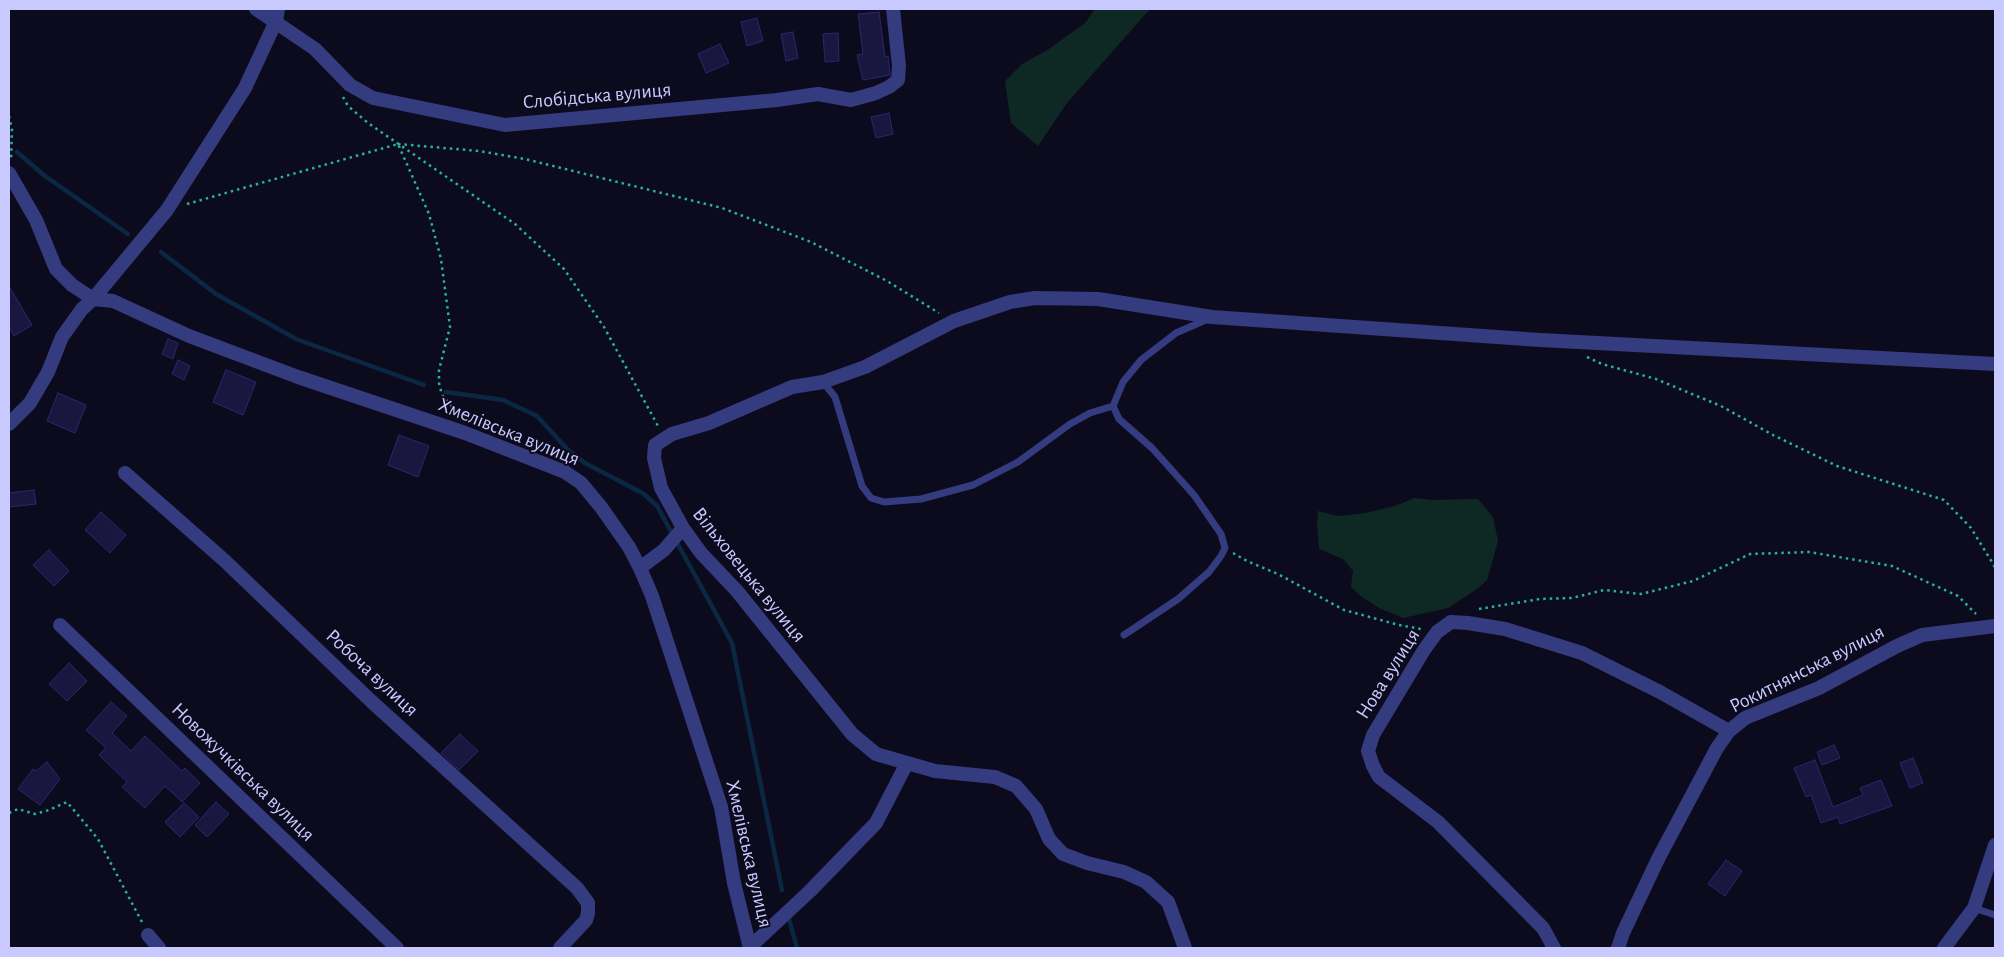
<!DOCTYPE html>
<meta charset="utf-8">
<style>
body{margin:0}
#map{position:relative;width:2004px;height:957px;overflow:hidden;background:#0c0b1e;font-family:"Alegreya Sans",sans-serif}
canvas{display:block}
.frame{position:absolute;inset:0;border:10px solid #c8c9ff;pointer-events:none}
</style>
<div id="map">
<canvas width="2004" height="957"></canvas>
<div class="frame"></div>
</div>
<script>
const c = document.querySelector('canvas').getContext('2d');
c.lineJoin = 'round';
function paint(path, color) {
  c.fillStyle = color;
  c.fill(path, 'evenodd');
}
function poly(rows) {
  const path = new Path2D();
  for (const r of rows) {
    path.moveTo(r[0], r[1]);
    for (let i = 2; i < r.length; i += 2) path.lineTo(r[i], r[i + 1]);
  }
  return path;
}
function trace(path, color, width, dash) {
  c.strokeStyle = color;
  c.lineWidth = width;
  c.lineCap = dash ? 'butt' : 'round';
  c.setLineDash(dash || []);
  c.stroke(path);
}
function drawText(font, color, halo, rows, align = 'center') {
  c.font = font + ' "Alegreya Sans",sans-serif';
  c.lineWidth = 4;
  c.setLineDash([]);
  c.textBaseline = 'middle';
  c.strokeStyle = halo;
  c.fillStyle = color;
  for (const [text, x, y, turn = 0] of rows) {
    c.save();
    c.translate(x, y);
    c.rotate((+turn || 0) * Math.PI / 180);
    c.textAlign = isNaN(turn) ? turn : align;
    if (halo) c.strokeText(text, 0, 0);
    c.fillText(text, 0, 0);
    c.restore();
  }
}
paint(poly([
 [1095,9,1150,9,1067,103,1038,146,1011,123,1005,81,1022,64,1049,49,1085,23],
 [1414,498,1432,500,1478,499,1493,517,1498,541,1487,580,1477,589,1448,608,1403,618,1379,608,1362,597,1351,587,1353,571,1343,559,1319,549,1317,525,1318,511,1338,516,1366,513,1398,505]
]), '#0e2824');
trace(poly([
 [17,152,45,176,128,234],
 [161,252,216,294,296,339,424,385],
 [446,392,503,400,537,416,568,450,585,463,644,494,657,506,732,643,782,890],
 [789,919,797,948]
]), '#0a2843', 4.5);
const building = poly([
 [879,12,885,57,888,56,890,75,863,80,857,55,863,54,858,14,879,12],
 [757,18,763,41,747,46,741,22,757,18],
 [793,32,798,58,786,61,781,34,793,32],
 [838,33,839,61,825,62,823,34,838,33],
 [720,44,729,63,706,73,698,54,720,44],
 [889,113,893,134,876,138,871,117,889,113],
 [9,286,32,325,14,336,9,327,9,286],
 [168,339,178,343,173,359,162,354,168,339],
 [178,360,190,366,184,380,172,374,178,360],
 [226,370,256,382,243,415,213,402,226,370],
 [58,393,86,405,75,433,47,421,58,393],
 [399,435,429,446,418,477,388,465,399,435],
 [34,490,36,504,9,507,9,493,34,490],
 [101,512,126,535,110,553,85,530,101,512],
 [49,550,69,571,54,586,33,565,49,550],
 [69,663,87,681,67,701,49,684,69,663],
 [111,702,127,716,112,733,131,751,145,736,182,771,185,768,200,783,182,802,165,786,145,808,122,787,127,782,99,755,106,748,86,730,111,702],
 [460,734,478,751,459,770,441,753,460,734],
 [1834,745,1840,758,1822,765,1817,752,1834,745],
 [1913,758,1923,783,1910,788,1900,763,1913,758],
 [1815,760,1833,807,1863,795,1860,788,1881,780,1892,806,1840,824,1838,817,1821,823,1811,795,1806,797,1794,768,1815,760],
 [47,762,60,779,40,805,18,789,33,769,36,771,47,762],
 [216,802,229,814,207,837,195,825,216,802],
 [184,803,199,817,180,837,165,822,184,803],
 [1726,860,1742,871,1725,896,1708,884,1726,860]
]);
paint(building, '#191640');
trace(building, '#2b276d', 1);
trace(poly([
 [343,97,348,106,368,123,515,224,564,269,604,327,658,426],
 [9,116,12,130,11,160],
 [398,144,479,151,525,159,722,208,811,242,887,281,939,313],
 [187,204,398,144,429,214,441,259,450,327,439,370,439,383,442,395,459,415],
 [1587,357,1602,364,1656,379,1721,406,1773,435,1837,466,1944,500,1971,528,1995,567],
 [1233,553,1247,561,1278,574,1344,610,1399,625,1421,629],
 [1479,609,1540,599,1572,598,1604,590,1641,594,1693,581,1750,554,1809,552,1892,566,1958,596,1976,614],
 [9,813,18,809,35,814,49,810,67,802,98,839,143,924]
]), '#28b398', 2.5, [2.5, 4]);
trace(poly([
 [823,382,835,397,862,486,871,498,884,502,921,499,973,485,1018,462,1070,424,1090,413,1113,406],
 [1124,635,1178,599,1209,572,1221,556,1225,548,1221,534,1194,495,1152,448,1119,419,1113,406,1123,382,1141,360,1176,333,1208,319],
 [1974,908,1995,915]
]), '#343b7f', 7);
trace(poly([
 [256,9,315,49,350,85,373,98,505,125,777,100,818,94,851,100,876,93,889,87,898,80,899,66,893,9],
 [9,173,36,220,56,269,72,285,93,299,82,309,62,337,48,372,30,403,9,424],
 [93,299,113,301,189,336,298,377,465,433,565,472,581,483,601,507,629,547,640,568,652,596,721,807,734,883,750,948],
 [93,299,167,210,245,88,276,21,278,9],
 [125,473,225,561,371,701,577,888,588,903,588,913,586,920,560,948],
 [640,568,664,550,683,528],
 [60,625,397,948],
 [148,935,159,948],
 [750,947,810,891,876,823,907,763],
 [1185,948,1168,902,1146,882,1124,872,1087,863,1063,854,1049,839,1036,809,1016,786,995,777,935,771,876,754,852,734,737,591,701,553,683,528,661,488,654,458,655,445,672,434,709,423,792,387,823,382,865,367,954,321,1010,302,1035,298,1098,299,1212,317,1540,340,1995,364],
 [1554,948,1543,928,1438,822,1379,777,1373,766,1368,751,1373,735,1424,650,1437,632,1451,622,1468,623,1505,629,1582,653,1660,692,1729,731],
 [1618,948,1623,933,1658,859,1717,748,1729,731,1745,718,1819,688,1897,646,1922,635,1995,626],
 [1944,948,1974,908,1995,845]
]), '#343b7f', 14);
drawText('20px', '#c8c9ff', '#0c0b1e', [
 ["Слобідська вулиця",597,96,-5],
 ["Хмелівська вулиця",509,432,22],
 ["Вільховецька вулиця",749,575,51],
 ["Рокитнянська вулиця",1807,669,-27],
 ["Робоча вулиця",372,673,43],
 ["Нова вулиця",1388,674,-58],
 ["Новожучківська вулиця",243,772,44],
 ["Хмелівська вулиця",749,854,77]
]);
</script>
